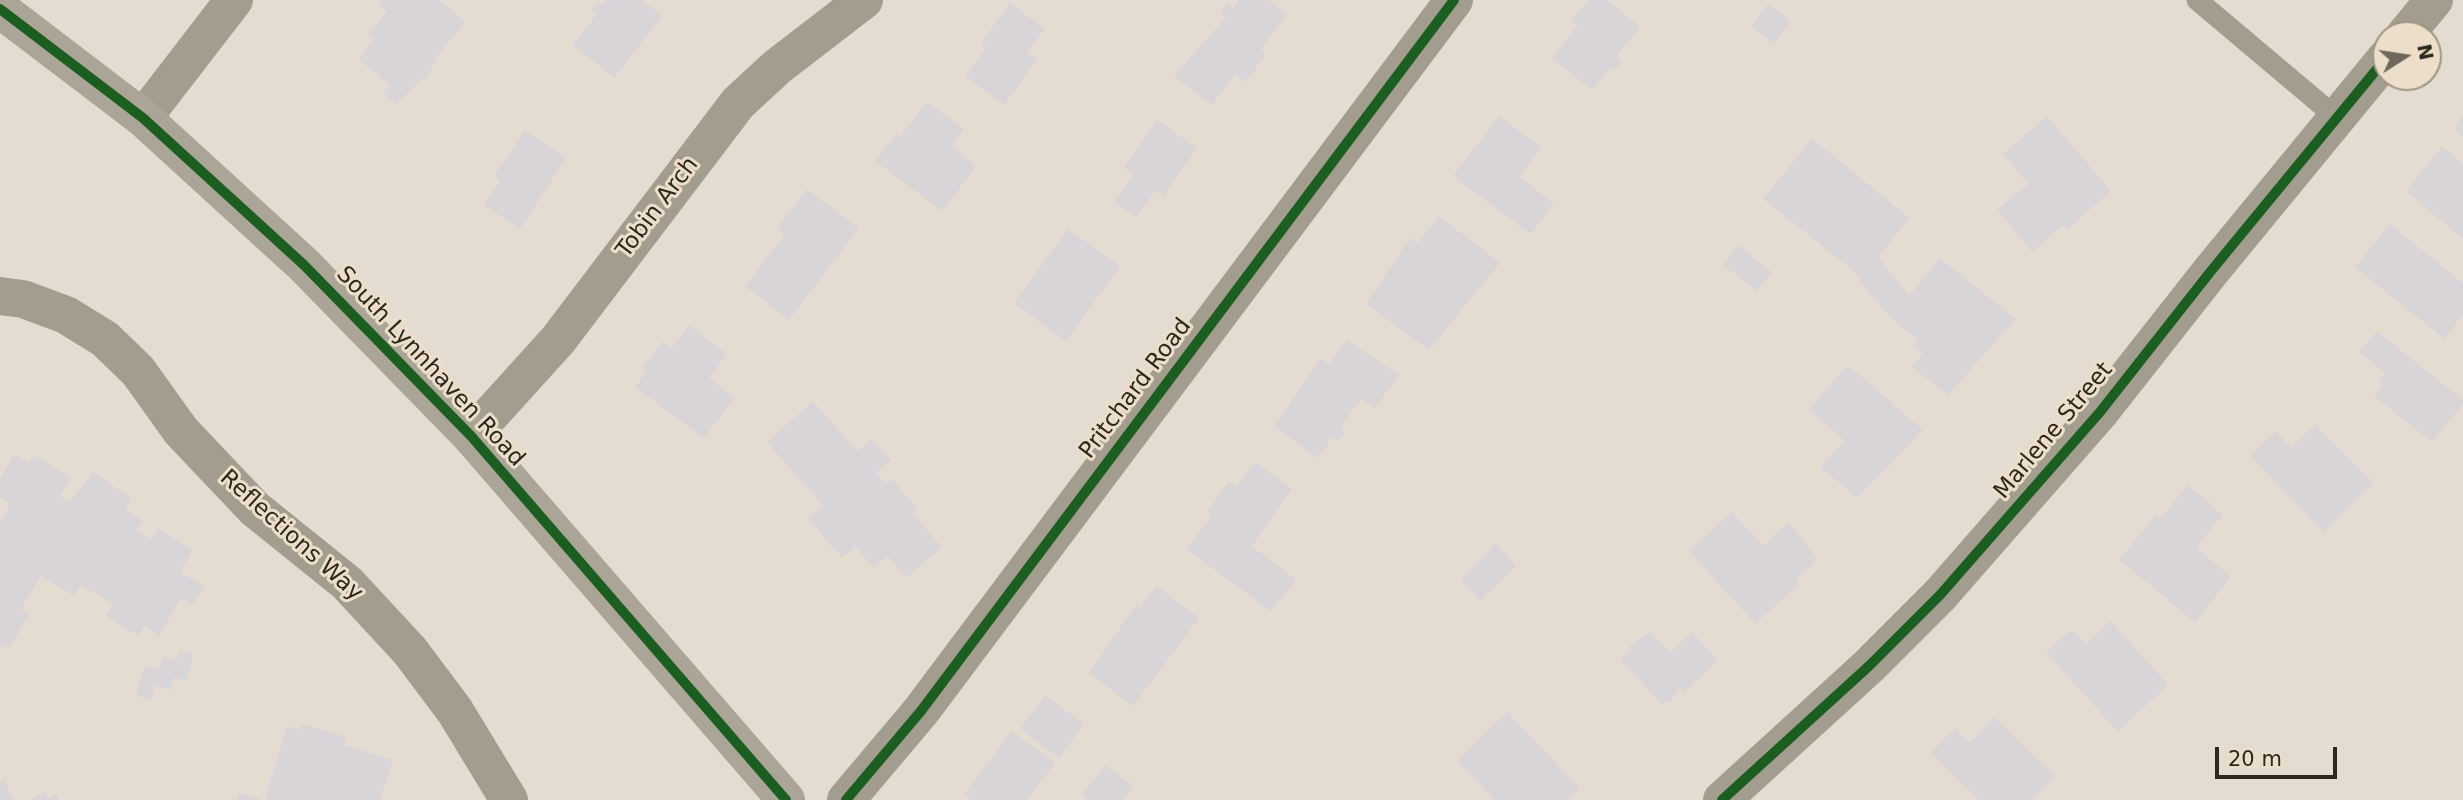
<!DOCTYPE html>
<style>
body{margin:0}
#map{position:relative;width:2463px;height:800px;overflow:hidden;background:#e4dcd0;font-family:"DejaVu Sans",sans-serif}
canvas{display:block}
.north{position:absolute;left:2372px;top:21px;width:70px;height:70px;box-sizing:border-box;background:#ecdec8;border:2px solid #a09584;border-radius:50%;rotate:78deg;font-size:19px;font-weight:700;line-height:28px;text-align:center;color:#2d281f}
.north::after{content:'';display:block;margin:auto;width:24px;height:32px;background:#6d675d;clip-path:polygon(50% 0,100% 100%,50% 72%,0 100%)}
.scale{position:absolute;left:2215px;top:747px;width:122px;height:32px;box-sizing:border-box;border:4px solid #2d281f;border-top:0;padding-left:9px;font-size:21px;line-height:24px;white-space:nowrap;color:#2d281f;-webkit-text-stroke:5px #ecdec8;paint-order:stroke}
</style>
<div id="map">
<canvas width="2463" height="800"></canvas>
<div class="north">N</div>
<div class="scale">20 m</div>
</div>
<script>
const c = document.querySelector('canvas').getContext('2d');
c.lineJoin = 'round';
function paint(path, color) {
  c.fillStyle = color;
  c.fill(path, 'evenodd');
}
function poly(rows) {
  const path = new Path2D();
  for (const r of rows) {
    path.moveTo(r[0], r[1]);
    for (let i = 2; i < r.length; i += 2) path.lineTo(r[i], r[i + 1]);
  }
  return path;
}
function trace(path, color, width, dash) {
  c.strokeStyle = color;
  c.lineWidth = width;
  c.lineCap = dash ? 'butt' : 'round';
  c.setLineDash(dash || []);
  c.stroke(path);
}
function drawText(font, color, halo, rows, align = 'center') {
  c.font = font + ' "DejaVu Sans",sans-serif';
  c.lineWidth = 6;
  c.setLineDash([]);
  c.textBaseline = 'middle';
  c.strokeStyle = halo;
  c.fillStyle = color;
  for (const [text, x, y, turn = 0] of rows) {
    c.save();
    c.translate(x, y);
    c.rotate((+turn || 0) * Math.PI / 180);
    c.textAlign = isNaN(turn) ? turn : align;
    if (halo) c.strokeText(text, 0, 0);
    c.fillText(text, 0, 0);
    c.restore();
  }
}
paint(poly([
 [382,0,439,0,466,22,437,56,427,79,424,77,396,104,383,94,390,85,358,59,374,39,368,34,387,12,378,4],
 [607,0,642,0,662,16,614,78,573,45,596,15,591,11,598,2,603,5],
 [1239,0,1268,0,1287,14,1261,50,1266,54,1246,82,1236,74,1212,105,1174,76,1226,17,1220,13,1227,3,1233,8],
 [1588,0,1607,0,1640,27,1617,56,1623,61,1615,70,1611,67,1592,90,1552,58,1578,25,1571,20],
 [1010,3,1045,29,1027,52,1038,59,1004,105,965,76,986,48,981,43],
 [1768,4,1791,21,1774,44,1751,27],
 [927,102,964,129,953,145,976,167,942,211,875,161,896,134,900,137],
 [1499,116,1541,147,1519,177,1554,203,1531,234,1453,176],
 [2047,116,2111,191,2067,230,2063,225,2032,252,1997,209,2029,184,2003,154],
 [2463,116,2463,137,2453,128],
 [1157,120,1197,148,1164,196,1156,190,1136,217,1114,202,1134,174,1124,167],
 [525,130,566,158,520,229,484,205,500,181,494,176],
 [1812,139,1910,218,1878,257,1909,296,1940,258,2016,319,1948,395,1912,367,1923,353,1913,346,1918,340,1891,318,1859,281,1862,278,1763,199],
 [2442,146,2463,164,2463,239,2406,191],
 [807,189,859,228,789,320,745,286,785,234,777,228],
 [1439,216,1500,263,1429,350,1366,304,1410,238,1418,243],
 [2390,224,2463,283,2463,315,2444,339,2355,267],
 [1068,229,1120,266,1066,341,1014,303],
 [1738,245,1772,272,1757,291,1723,265],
 [689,325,727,354,709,378,735,398,704,438,635,387,646,372,642,368,663,341,672,348],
 [2377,331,2463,400,2463,404,2432,442,2374,396,2384,384,2379,380,2385,373,2359,352],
 [1347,340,1399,375,1375,408,1361,399,1340,428,1345,431,1338,441,1333,437,1318,458,1274,426,1321,358,1329,365],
 [1848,365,1923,430,1857,498,1821,467,1844,440,1809,409],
 [813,401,857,451,871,439,891,460,876,472,886,483,892,479,918,509,912,513,942,547,906,578,888,556,874,568,855,546,842,558,808,518,823,505,767,442],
 [2315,424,2373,483,2324,532,2250,456,2276,431,2291,448],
 [14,454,29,463,34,455,71,477,60,495,70,502,93,472,132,499,125,509,143,521,137,530,152,539,158,529,193,550,180,572,205,587,193,605,181,598,159,636,144,626,139,636,106,616,113,604,81,585,74,596,41,576,21,609,30,614,9,648,3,645,0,651,0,522,10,504,0,498,0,478],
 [1255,462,1292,489,1252,546,1296,580,1271,611,1186,549,1212,516,1207,512,1229,481,1237,487],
 [2188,485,2223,515,2196,547,2231,577,2195,622,2119,560,2156,515,2160,519],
 [1732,512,1763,546,1789,522,1818,559,1796,580,1799,584,1755,624,1689,551],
 [1496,543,1516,566,1480,601,1461,579],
 [1157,586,1199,618,1133,706,1089,673,1136,605,1140,608],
 [2111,621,2168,685,2118,732,2046,652,2072,629,2086,644],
 [1650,632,1670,653,1692,632,1718,660,1685,692,1680,687,1672,700,1662,704,1620,660,1631,649,1629,646],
 [180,650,194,653,187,681,174,677,171,690,155,685,151,700,136,695,144,666,159,670,163,657,177,660],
 [1045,695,1084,724,1059,758,1020,729],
 [1507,712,1580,788,1568,800,1495,800,1457,761],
 [1994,717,2055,776,2032,800,1979,800,1931,753,1955,728,1970,743],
 [302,724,346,737,344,745,393,760,380,800,265,800,287,726,300,730],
 [1012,731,1055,763,1027,800,972,800,964,794],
 [1105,765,1133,786,1123,800,1089,800,1082,795],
 [4,780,14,800,0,800,0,782],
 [45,792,49,799,56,794,59,800,29,800],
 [239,793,261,799,261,800,236,800]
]), '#d8d4d7');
trace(poly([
 [2197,0,2337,118]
]), '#a39d90', 21);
trace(poly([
 [2405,35,2434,0],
 [143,118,234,0],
 [0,296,23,299,66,315,105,339,138,371,181,431,255,509,347,583,410,651,455,711,509,800],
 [471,436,558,340,738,103,777,67,864,0],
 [846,800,921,711,1454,0],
 [1722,800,1869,666,1940,595,2100,412,2211,271,2386,58]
]), '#a39d90', 38);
trace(poly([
 [0,9,143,118,304,265,471,436,786,800]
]), '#aba598', 38);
trace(poly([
 [0,9,143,118,304,265,471,436,786,800],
 [846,800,921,711,1454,0],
 [1722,800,1869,666,1940,595,2100,412,2211,271,2386,58]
]), '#1b5e20', 10);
drawText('23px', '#2d281f', '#ecdec8', [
 ["Tobin Arch",658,208,-53],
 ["South Lynnhaven Road",430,367,47],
 ["Pritchard Road",1136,389,-53],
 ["Marlene Street",2054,431,-50],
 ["Reflections Way",291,536,42]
]);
</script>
